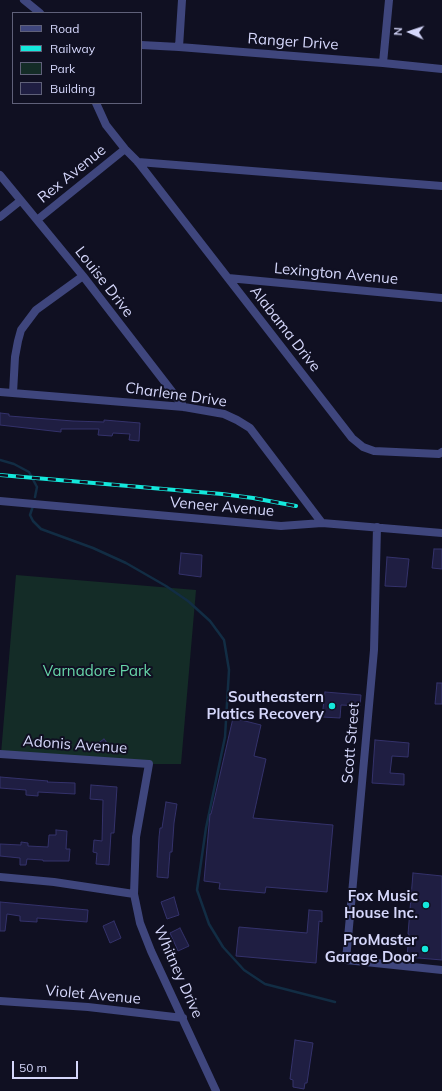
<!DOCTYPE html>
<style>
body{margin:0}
#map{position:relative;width:442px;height:1091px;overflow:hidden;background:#101022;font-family:Mulish,sans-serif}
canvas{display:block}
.legend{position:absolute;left:12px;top:12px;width:130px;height:92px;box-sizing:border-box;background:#101022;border:1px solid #5f6079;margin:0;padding:5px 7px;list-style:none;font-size:12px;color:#d5d7fb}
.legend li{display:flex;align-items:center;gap:8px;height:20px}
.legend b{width:20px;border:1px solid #5f6079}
.north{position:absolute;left:390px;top:12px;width:40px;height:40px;-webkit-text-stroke:3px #101022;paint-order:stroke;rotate:273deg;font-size:11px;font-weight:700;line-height:16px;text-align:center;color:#d5d7fb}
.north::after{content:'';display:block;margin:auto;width:14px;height:18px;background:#d5d7fb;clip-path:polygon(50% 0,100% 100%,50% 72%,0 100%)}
.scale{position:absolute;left:12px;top:1061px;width:66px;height:18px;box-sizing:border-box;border:2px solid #d5d7fb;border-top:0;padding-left:5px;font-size:12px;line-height:14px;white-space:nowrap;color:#d5d7fb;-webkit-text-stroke:3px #101022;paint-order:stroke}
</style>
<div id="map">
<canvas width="442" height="1091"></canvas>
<ul class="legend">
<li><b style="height:5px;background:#3f467d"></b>Road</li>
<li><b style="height:5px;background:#14e8dc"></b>Railway</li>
<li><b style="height:11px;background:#142c27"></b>Park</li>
<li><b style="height:11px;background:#1f1e42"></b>Building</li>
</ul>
<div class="north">N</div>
<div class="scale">50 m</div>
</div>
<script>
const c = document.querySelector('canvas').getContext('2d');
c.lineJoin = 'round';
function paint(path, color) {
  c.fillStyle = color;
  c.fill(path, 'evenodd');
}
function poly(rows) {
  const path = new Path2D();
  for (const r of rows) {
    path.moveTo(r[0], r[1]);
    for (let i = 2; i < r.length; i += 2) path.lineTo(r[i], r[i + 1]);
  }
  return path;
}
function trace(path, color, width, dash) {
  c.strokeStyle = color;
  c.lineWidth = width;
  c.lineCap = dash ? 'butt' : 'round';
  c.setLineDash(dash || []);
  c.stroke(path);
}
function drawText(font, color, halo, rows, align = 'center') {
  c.font = font + ' Mulish,sans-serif';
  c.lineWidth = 4;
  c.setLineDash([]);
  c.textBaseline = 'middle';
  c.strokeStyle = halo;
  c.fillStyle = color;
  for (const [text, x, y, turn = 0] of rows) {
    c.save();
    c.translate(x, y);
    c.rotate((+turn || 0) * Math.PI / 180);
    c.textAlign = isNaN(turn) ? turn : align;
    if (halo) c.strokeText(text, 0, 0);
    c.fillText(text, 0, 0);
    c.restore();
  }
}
paint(poly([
 [16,575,196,590,181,764,149,764,1,754]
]), '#142c27');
trace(poly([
 [0,460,14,464,29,472,37,487,35,497],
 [33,506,30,515,33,521,41,529,93,548,126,563,166,586,188,601,210,621,224,640,229,670,225,737,206,828,197,890,209,924,223,947,244,970,265,984,335,1002]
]), '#122d44', 2.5);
const building = poly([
 [0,413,9,414,9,416,73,421,104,422,104,420,140,423,139,441,129,440,130,434,113,433,112,436,98,435,99,429,61,429,61,432,0,425,0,413],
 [434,549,442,549,442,569,432,568,434,549],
 [181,553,202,555,201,577,179,574,181,553],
 [387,557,409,559,406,587,385,586,387,557],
 [437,683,442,683,442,704,435,704,437,683],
 [325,692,361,695,360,706,341,705,340,718,322,717,325,692],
 [233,718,261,725,254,756,266,759,253,818,333,825,327,892,266,887,265,893,219,889,220,883,204,881,210,814,211,814,233,718],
 [104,739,108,744,102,749,97,744,104,739],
 [375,740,409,743,408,757,392,756,390,773,404,774,404,785,372,783,375,740],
 [0,777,48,781,47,782,75,783,75,794,38,792,38,796,26,795,26,790,0,788,0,777],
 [91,785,117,787,114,833,111,833,109,865,96,864,97,853,93,852,94,840,102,841,103,800,90,799,91,785],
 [166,802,177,804,174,823,172,852,170,852,168,878,157,877,159,837,160,828,162,828,166,802],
 [56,830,67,831,66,849,70,849,69,861,43,861,43,860,27,859,26,865,20,865,20,858,0,856,0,844,21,845,21,842,28,843,28,846,48,847,49,835,56,835,56,830],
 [413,873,442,876,442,960,407,957,409,934,408,934,413,873],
 [174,897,179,915,167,919,161,902,174,897],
 [0,902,88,910,87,922,37,918,37,922,20,921,20,916,7,914,5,931,0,931,0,902],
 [309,910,322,911,322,922,319,921,316,963,236,956,239,927,307,933,309,910],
 [114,921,121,938,110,943,103,926,114,921],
 [180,928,189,946,178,951,170,933,180,928],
 [295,1040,313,1043,307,1083,305,1083,304,1089,293,1087,293,1080,290,1079,295,1040]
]);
paint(building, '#1f1e42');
trace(building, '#34326b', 1);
trace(poly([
 [24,0,40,13],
 [141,45,179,47,383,63,442,69],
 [179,47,182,0],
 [383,63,389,0],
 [96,103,106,125,125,149,138,162,352,438,363,447,374,451,439,454,442,452],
 [138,162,442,186],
 [0,175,83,276,184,407],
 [0,217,20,201],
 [37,220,125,149],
 [228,278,442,298],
 [0,392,184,407,224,414,237,420,250,428,322,523],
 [13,393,15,357,18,341,21,330,36,310,83,276],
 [0,501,281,526,322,523,442,533],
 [377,527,374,650,346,960,442,970],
 [0,754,149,764,136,837,134,894,140,923,151,951,216,1091],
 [0,877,54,882,134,894],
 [0,1001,88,1007,183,1018]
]), '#3f467d', 8);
const rail = poly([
 [0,475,222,494,253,498,296,506]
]);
trace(rail, '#14e8dc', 4);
trace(rail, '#101022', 2.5, [8]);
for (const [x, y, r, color] of [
 [332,706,4,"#14e8dc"],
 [426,905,4,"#14e8dc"],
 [425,949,4,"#14e8dc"]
]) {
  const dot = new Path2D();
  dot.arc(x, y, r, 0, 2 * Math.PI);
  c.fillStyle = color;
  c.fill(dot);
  trace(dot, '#101022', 1.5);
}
drawText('15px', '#d5d7fb', '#101022', [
 ["Ranger Drive",293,42,4],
 ["Rex Avenue",72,174,-39],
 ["Lexington Avenue",336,274,5],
 ["Louise Drive",104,282,52],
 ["Alabama Drive",285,329,52],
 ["Charlene Drive",176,395,8],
 ["Veneer Avenue",222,507,5],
 ["Scott Street",351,743,-85],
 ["Adonis Avenue",75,745,4],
 ["Whitney Drive",178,972,66],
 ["Violet Avenue",93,995,5]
]);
drawText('15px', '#67d5a8', '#101022', [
 ["Varnadore Park",97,671]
]);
drawText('bold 15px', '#d5d7fb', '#101022', [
 ["Southeastern",324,697],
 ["Platics Recovery",324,714],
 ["Fox Music",418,896],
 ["House Inc.",418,913],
 ["ProMaster",417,940],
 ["Garage Door",417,957]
], 'right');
</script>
